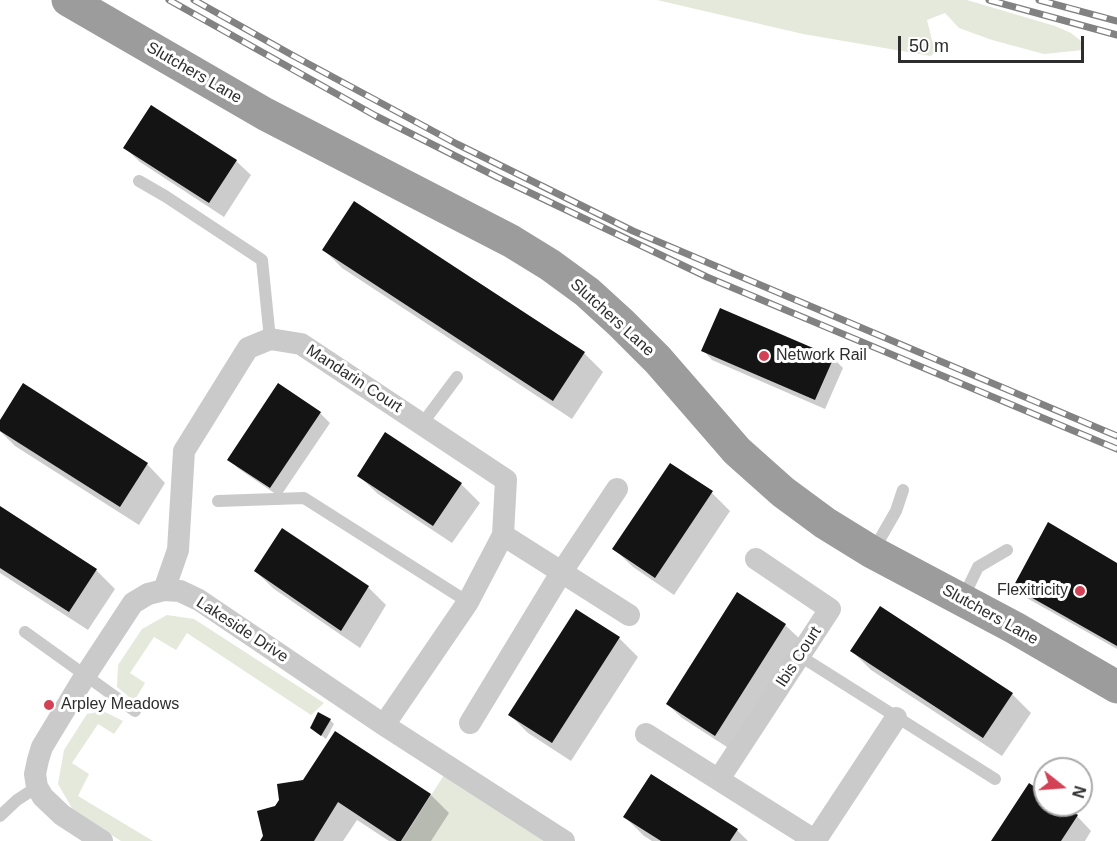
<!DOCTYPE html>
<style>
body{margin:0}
#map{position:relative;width:1117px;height:841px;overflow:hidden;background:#fff;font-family:Arial,sans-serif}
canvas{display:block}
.north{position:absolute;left:1033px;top:757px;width:60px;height:60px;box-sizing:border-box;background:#fff;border:2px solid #ababab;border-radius:50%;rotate:107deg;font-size:16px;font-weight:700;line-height:24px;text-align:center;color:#2d2d2d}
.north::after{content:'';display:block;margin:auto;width:21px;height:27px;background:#d24156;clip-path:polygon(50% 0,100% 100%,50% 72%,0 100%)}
.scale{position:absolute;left:898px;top:36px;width:186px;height:27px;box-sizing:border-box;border:3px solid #2d2d2d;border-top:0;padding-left:8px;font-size:18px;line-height:21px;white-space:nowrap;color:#2d2d2d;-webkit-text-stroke:4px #fff;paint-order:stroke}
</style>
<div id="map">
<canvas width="1117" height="841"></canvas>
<div class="north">N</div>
<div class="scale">50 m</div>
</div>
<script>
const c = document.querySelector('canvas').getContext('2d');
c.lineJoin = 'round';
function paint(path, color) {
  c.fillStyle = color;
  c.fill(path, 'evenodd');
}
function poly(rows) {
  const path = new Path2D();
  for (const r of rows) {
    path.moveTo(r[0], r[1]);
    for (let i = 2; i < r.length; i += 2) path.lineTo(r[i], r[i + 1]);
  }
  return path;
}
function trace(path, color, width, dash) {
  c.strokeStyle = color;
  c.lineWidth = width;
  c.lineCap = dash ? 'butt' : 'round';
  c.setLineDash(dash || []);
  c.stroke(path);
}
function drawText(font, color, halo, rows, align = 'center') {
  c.font = font + ' Arial,sans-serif';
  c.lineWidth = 6;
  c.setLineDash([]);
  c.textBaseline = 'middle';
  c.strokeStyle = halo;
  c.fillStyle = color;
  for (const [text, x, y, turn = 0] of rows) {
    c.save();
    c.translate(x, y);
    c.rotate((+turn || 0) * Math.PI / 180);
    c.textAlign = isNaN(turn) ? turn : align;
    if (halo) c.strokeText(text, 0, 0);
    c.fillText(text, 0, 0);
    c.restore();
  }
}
paint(poly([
 [657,0,967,0,1055,26,1071,33,1081,41,1083,50,1044,54,992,40,959,28,945,13,927,20,935,52,931,56,803,34],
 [167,615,194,619,324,703,311,715,187,633,176,650,154,637,130,673,145,683,134,701,117,687,118,665,142,629],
 [103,711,123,721,114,734,98,724,72,763,89,774,78,796,153,841,121,841,73,810,58,784,64,750,87,714],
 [444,775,545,841,402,841]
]), '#e4e9dc');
paint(poly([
 [152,107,236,161,251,175,224,217,140,162,125,148],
 [324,250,584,353,603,372,572,419,342,268],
 [703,350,833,358,843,368,825,409,712,360],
 [279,385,320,413,330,423,280,497,239,469,229,460],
 [0,422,147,464,165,483,139,525,15,446,0,431],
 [359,476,461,484,480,503,452,543,378,494],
 [712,493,730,511,674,595,633,567,614,549],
 [0,508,96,570,115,589,88,630,0,573],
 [1117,564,1117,649,1025,597,1015,587],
 [255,571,368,587,386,605,360,648,274,589],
 [737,594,785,625,800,639,730,749,682,718,667,704],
 [576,611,619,638,638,657,571,761,528,733,510,715],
 [852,651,1012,694,1031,713,1002,756,871,670],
 [330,720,334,724,326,739,312,728],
 [336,733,431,795,449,813,431,841,389,841,357,820,343,841,262,841,276,807,304,781],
 [1045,795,1045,805,1060,805,1077,816,1091,831,1085,841,993,841],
 [625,817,737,830,748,841,652,841,644,836]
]), '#0003');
paint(poly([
 [151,105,237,160,209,203,123,148],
 [354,201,585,352,553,401,322,250],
 [720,308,834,357,815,400,701,351],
 [23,383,148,463,120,507,0,431,0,420],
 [278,383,321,412,270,488,227,460],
 [385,432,462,483,433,526,357,476],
 [670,463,713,491,655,578,612,549],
 [0,506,97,569,69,612,0,568],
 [1048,522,1117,563,1117,646,1013,587],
 [282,528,369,586,341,631,254,571],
 [737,592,786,624,715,736,666,704],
 [880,606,1013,693,983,738,850,651],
 [576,609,620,637,552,743,508,715],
 [318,712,331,719,321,736,310,728],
 [335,731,431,794,401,841,397,841,338,802,314,841,260,841,263,836,257,811,275,806,279,800,277,784,303,780],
 [651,774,738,829,730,841,661,841,623,817],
 [1029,783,1045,794,1045,805,1062,805,1078,815,1061,841,991,841]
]), '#141414');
trace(poly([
 [139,181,165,196,262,260,270,339],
 [422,424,457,377],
 [218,501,304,498,468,602],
 [873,551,896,511,903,490],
 [963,598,978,567,1007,550],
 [25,632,135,711],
 [800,656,995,779],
 [0,816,17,800,37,787]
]), '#cacaca', 12);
trace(poly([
 [164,590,178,550,184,451,248,348,270,339,301,344,506,480,503,535],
 [470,723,561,573,617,489],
 [384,725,468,602,503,535,629,615],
 [646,734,816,841],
 [719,779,830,609,756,559],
 [102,841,62,815,43,797,37,787,35,774,38,760,42,747,85,676,133,603,148,594,164,590,180,591,199,600,384,725,564,841],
 [815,841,896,718]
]), '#cacaca', 22);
trace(poly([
 [68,0,265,114,511,241,550,265,587,292,621,323,658,360,737,451,783,492,825,523,872,552,1015,628,1117,687]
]), '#9c9c9c', 33);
const rail = poly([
 [169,0,376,116,497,177,707,277,1117,449],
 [194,0,292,55,457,144,633,231,1117,436],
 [989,0,1117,35],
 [1039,0,1117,21]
]);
trace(rail, '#828282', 7);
trace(rail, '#fff', 4.5, [14]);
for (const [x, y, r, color] of [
 [764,356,6,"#d24156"],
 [1080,591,6,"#d24156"],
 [49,705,6,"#d24156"]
]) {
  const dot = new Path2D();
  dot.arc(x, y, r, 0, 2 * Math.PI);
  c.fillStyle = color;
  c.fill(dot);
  trace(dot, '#fff', 2);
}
drawText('16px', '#2d2d2d', '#fff', [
 ["Slutchers Lane",194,73,30],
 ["Slutchers Lane",612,318,42],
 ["Mandarin Court",354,379,33],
 ["Slutchers Lane",990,615,29],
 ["Lakeside Drive",242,630,33],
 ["Ibis Court",799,657,-57]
]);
drawText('16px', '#2d2d2d', '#fff', [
 ["Network Rail",776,356],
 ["Flexitricity",1068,591,"right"],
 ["Arpley Meadows",61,705]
], 'left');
</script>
